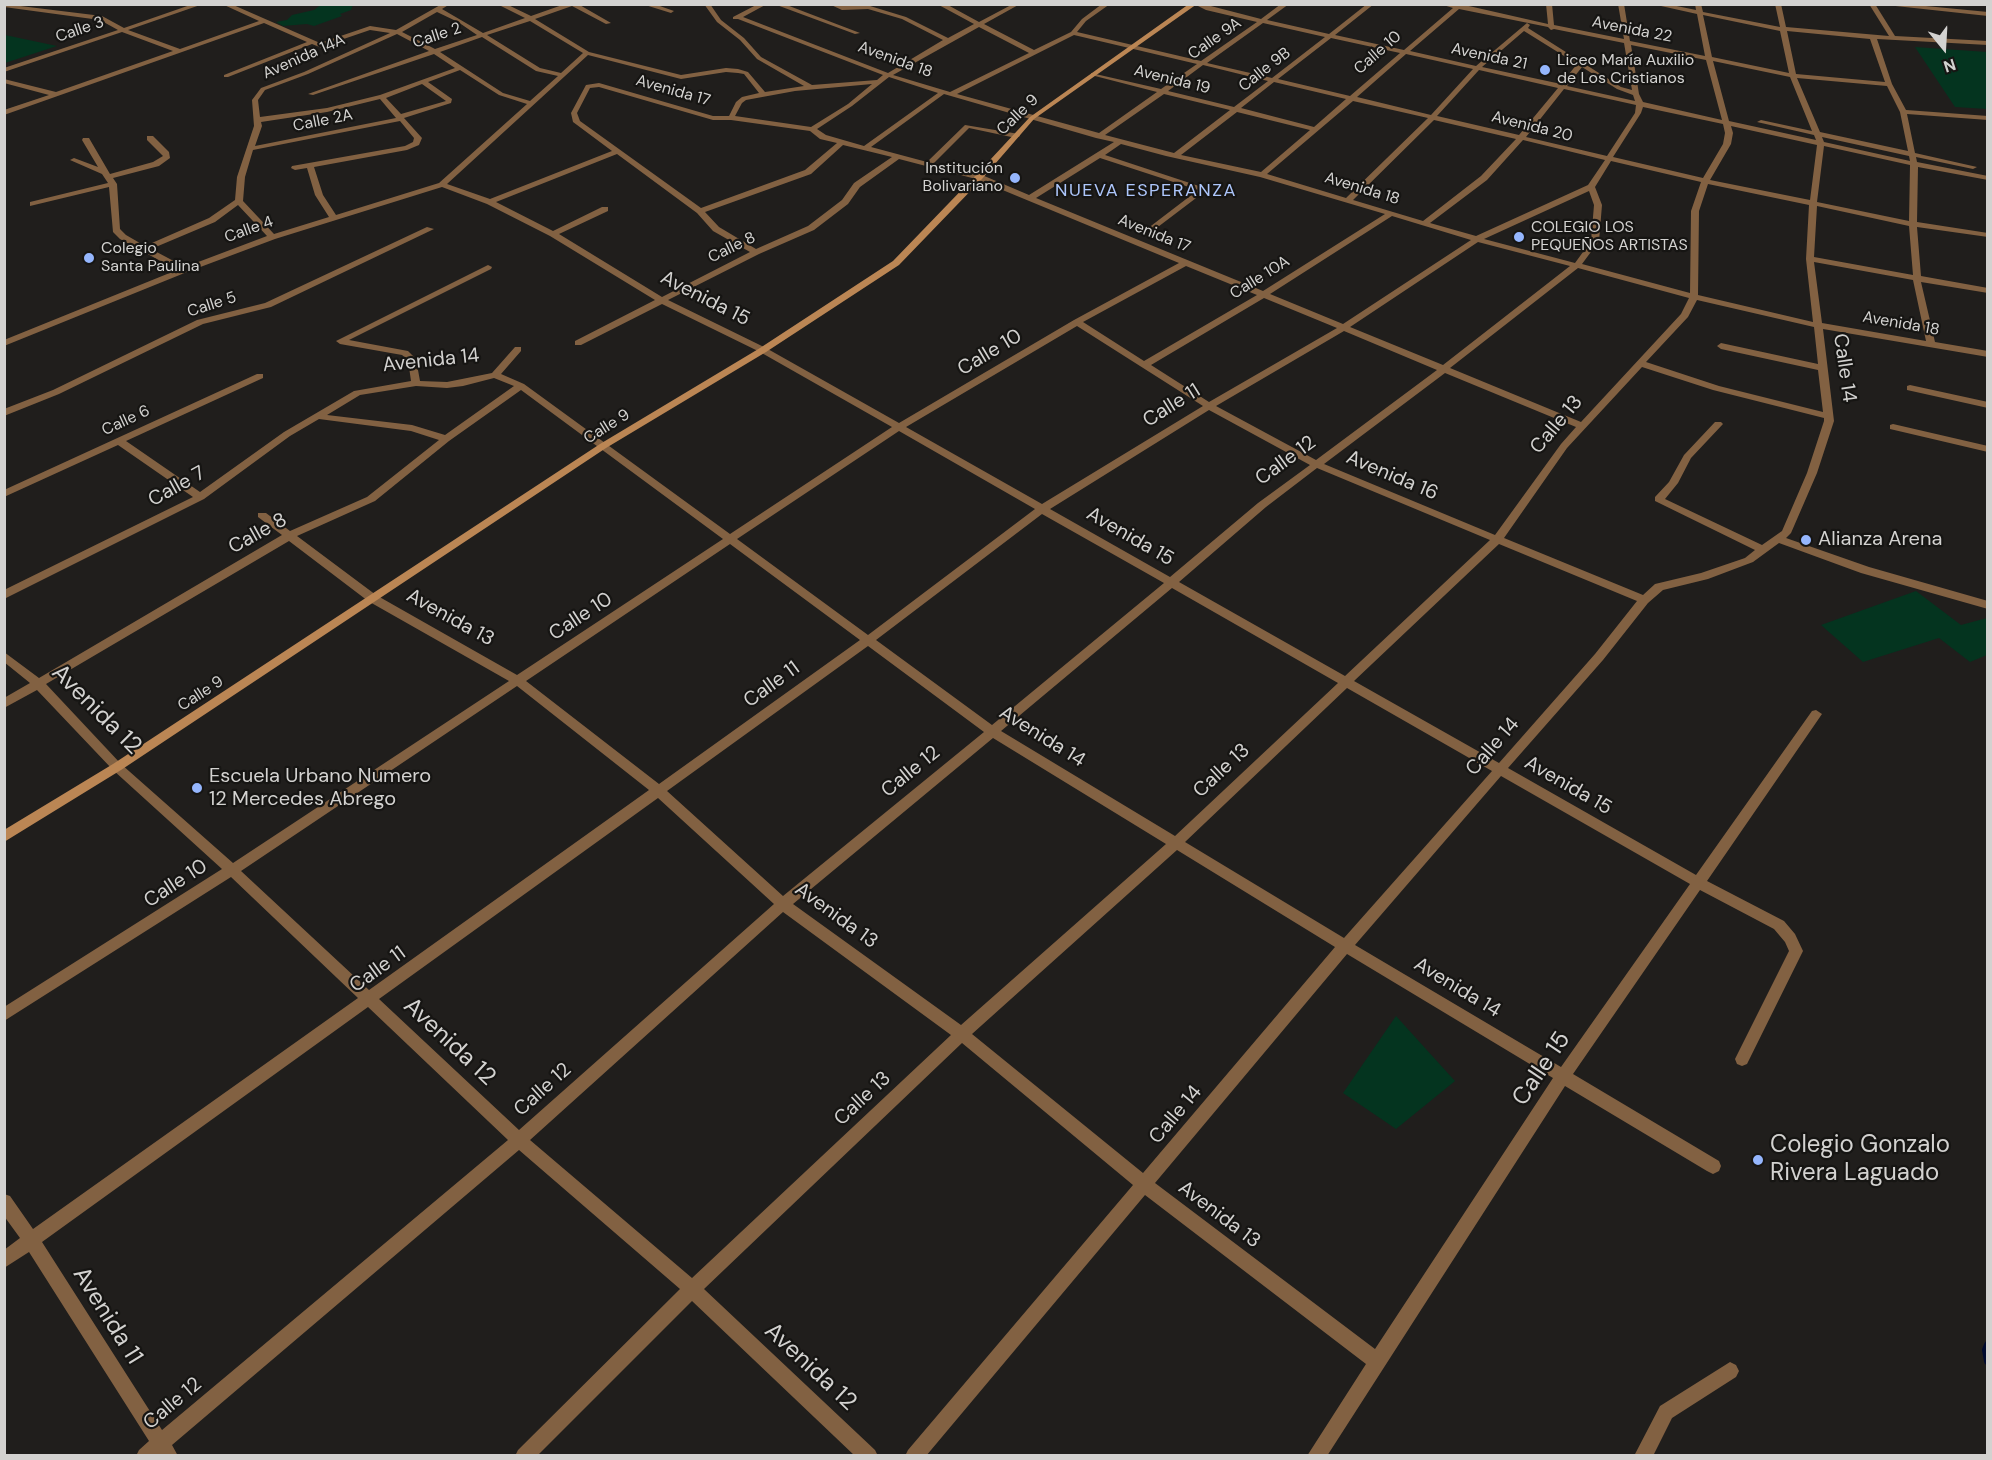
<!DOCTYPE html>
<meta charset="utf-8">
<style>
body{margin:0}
#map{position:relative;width:1992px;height:1460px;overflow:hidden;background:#201e1c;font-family:"DM Sans",sans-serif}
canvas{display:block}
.frame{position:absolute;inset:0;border:6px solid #d3d2d0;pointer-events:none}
.north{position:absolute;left:1914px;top:18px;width:60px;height:60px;-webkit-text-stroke:4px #161513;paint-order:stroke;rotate:162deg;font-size:16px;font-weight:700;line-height:24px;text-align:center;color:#d3d2d0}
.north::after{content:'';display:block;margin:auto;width:21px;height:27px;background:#d3d2d0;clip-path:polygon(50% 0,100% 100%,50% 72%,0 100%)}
</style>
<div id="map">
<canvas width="1992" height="1460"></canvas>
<div class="frame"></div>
<div class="north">N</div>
</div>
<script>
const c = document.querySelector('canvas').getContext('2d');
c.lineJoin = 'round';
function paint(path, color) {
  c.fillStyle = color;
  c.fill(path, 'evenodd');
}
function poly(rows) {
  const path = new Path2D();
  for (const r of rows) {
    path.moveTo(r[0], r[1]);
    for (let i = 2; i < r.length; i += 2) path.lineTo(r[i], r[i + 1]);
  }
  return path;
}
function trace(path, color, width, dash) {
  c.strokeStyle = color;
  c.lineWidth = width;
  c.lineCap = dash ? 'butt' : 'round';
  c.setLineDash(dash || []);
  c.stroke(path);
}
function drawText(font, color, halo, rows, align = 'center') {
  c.font = font + ' "DM Sans",sans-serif';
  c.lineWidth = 4.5;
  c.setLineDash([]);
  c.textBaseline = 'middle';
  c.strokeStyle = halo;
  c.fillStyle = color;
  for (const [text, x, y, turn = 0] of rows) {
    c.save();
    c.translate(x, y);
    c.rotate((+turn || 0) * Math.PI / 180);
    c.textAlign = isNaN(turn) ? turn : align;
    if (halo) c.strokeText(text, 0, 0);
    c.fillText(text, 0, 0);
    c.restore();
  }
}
paint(poly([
 [322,4,353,5,351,10,340,14,342,16,314,26,307,24,283,26,276,22,287,20,292,15,314,10],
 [5,35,57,46,5,63],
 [1915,47,1987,52,1987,109,1955,107],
 [1916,591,1961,625,1987,618,1987,655,1970,662,1939,638,1863,662,1821,625],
 [1396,1016,1455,1081,1396,1129,1343,1093]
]), '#04341f');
trace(poly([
 [1988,1345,1986,1350,1988,1361]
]), '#000a2f', 8);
paint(poly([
 [4,4,102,16,124,28,193,4,203,4,128,30,180,49,259,21,222,4,231,4,320,43,370,26,396,30,442,4,450,4,442,9,483,33,525,18,497,4,506,4,531,16,565,4,578,4,611,23,606,24,572,6,535,19,589,52,681,75,726,68,738,69,748,72,765,92,804,86,757,59,740,40,717,22,704,4,710,4,721,20,744,38,761,57,812,85,877,80,883,75,738,19,733,19,733,17,758,4,767,4,743,17,888,73,943,40,902,19,868,9,842,10,829,4,870,6,906,17,948,38,974,24,937,4,946,4,979,22,1013,4,1020,4,984,24,1034,50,1071,32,1082,19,1102,4,1110,4,1086,21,1077,32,1201,61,1257,22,1206,10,1194,4,1203,4,1261,19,1281,4,1289,4,1267,20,1329,34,1367,4,1374,4,1335,35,1404,50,1453,8,1440,4,1460,4,1548,24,1546,4,1552,4,1554,25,1624,39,1618,4,1624,4,1630,41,1705,56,1697,14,1652,4,1667,4,1696,10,1695,4,1701,4,1703,12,1780,27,1775,4,1781,4,1786,27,1889,36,1869,4,1875,4,1895,36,1988,41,1988,45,1877,39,1892,84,1906,110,1988,116,1988,120,1907,114,1915,153,1977,167,1973,169,1916,157,1917,162,1988,176,1988,180,1918,167,1917,222,1988,233,1988,237,1917,227,1921,276,1988,288,1988,293,1921,282,1935,342,1988,351,1988,357,1823,329,1834,421,1817,473,1791,533,1786,538,1869,567,1988,601,1988,609,1861,573,1779,543,1753,562,1708,579,1663,590,1648,603,1603,660,1508,768,1696,875,1812,711,1816,710,1822,714,1707,881,1784,921,1795,934,1803,951,1747,1064,1742,1066,1737,1064,1735,1059,1789,951,1785,942,1774,929,1700,890,1573,1074,1719,1161,1721,1166,1719,1171,1713,1174,1707,1171,1565,1086,1327,1456,1307,1456,1366,1364,1145,1195,926,1456,905,1456,908,1450,1133,1185,962,1043,704,1289,875,1450,878,1456,855,1456,692,1301,537,1456,515,1456,518,1450,680,1289,519,1150,172,1445,178,1456,136,1456,139,1450,149,1441,29,1252,4,1268,4,1250,20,1238,4,1216,4,1194,10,1196,33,1229,358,998,231,877,4,1021,4,1007,222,869,113,770,37,690,4,708,4,698,30,683,4,662,4,652,39,678,282,535,258,517,258,513,266,513,290,531,367,497,439,440,411,431,319,419,290,436,204,499,4,599,4,590,193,497,118,445,4,497,4,490,257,374,263,374,263,378,126,441,200,492,284,432,354,391,411,381,408,360,402,355,340,344,336,341,488,265,492,267,491,269,349,340,408,351,416,359,420,381,447,382,492,373,515,347,521,347,521,351,501,374,524,384,730,534,892,427,760,352,662,304,581,345,575,345,575,341,655,300,550,236,487,204,442,187,275,239,187,272,4,346,4,340,177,270,120,239,113,232,109,187,30,206,30,202,108,183,102,174,70,160,74,158,98,167,82,140,83,138,89,138,110,174,153,162,163,156,147,140,147,136,153,136,169,152,170,158,159,166,113,178,117,184,120,229,126,235,145,246,209,218,235,200,237,177,254,126,252,100,261,88,304,72,390,33,370,30,326,45,330,48,327,50,312,44,228,77,224,77,224,75,307,42,264,23,4,115,4,110,49,95,4,83,4,79,56,92,173,51,122,32,4,72,4,68,118,30,100,20,4,7,4,4],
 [1459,9,1548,27,1551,30,1554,29,1624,43,1632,90,1621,87,1528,28,1530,25,1527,23,1476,66,1410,51,1459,9],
 [437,12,458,22,477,35,435,49,402,32,437,12],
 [1703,15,1780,31,1789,73,1712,57,1703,15],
 [530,21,583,53,561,73,540,68,487,35,530,21],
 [1263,23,1325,37,1272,78,1207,63,1263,23],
 [979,27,1029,53,950,92,893,75,979,27],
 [1524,31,1577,64,1561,84,1482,67,1524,31],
 [1787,31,1870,39,1885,82,1796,74,1787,31],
 [397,34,429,51,308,94,313,95,434,54,455,68,380,95,327,108,260,117,258,100,265,90,308,74,397,34],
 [1074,35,1197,64,1161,89,1091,73,1091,75,1157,92,1099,133,957,94,1074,35],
 [482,37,536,71,558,76,530,101,503,93,440,52,482,37],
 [1331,38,1400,53,1350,96,1278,79,1331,38],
 [1631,45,1706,60,1722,120,1643,102,1639,94,1631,45],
 [1406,54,1473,69,1431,115,1357,97,1406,54],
 [588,55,681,79,726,72,738,73,744,74,759,93,742,97,736,102,729,116,713,116,599,83,586,85,571,113,573,122,612,151,490,199,447,184,588,55],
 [1713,61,1790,77,1812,131,1761,120,1757,122,1814,135,1816,140,1729,121,1713,61],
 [1203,65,1268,81,1234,107,1168,91,1203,65],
 [1582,67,1617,89,1633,95,1635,101,1567,86,1582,67],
 [460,70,499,95,527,104,439,183,336,215,323,195,314,167,407,150,419,145,422,138,404,118,451,103,452,99,428,82,460,70],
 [1479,70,1558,88,1519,135,1437,116,1479,70],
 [889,77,938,93,864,146,826,135,817,129,852,106,889,77],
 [1797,78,1887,86,1900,112,1908,151,1820,132,1797,78],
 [1274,82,1346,99,1314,127,1241,108,1274,82],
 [422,84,446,101,401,114,386,98,422,84],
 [872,84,848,104,811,127,735,116,742,103,746,100,795,91,872,84],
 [599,87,713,120,731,120,810,131,820,139,837,143,805,170,701,208,580,121,577,113,590,88,599,87],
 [1564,89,1636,105,1635,113,1607,156,1526,137,1564,89],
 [944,94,1096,138,1114,142,1029,195,982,175,934,163,969,128,1016,138,1020,136,1019,134,965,125,927,162,871,147,944,94],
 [1164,94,1230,110,1174,153,1105,135,1164,94],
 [380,99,396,118,255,146,262,126,261,122,327,112,380,99],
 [1353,101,1428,118,1346,198,1267,174,1353,101],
 [1643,107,1723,124,1725,133,1723,144,1703,178,1613,157,1641,113,1643,107],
 [1237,112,1310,130,1261,172,1181,155,1237,112],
 [1434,120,1516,139,1481,176,1423,221,1353,200,1434,120],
 [400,121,414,138,413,142,405,146,292,166,291,168,295,170,307,168,315,195,329,217,274,234,243,201,245,177,253,150,400,121],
 [1731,126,1817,145,1810,200,1710,180,1731,144,1733,133,1731,126],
 [1822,137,1909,156,1910,161,1824,142,1822,137],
 [1523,140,1605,160,1588,185,1476,236,1430,223,1487,180,1523,140],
 [1121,144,1166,156,1260,177,1385,214,1263,291,1036,198,1100,158,1198,190,1143,232,1143,236,1146,236,1208,189,1105,155,1121,144],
 [843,145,892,157,854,183,842,200,808,226,756,249,719,227,705,212,811,174,843,145],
 [1824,146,1910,165,1909,221,1817,202,1824,146],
 [617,154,697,213,713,231,750,252,662,297,559,234,608,211,608,207,602,207,553,231,496,202,617,154],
 [899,159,976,179,1179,263,1074,320,899,423,766,348,668,300,759,254,814,230,848,204,860,187,899,159],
 [1611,161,1701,182,1691,211,1690,293,1582,264,1599,241,1602,205,1595,187,1611,161],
 [1708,184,1809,205,1806,259,1813,322,1698,295,1699,211,1708,184],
 [1589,191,1594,205,1591,241,1575,263,1484,239,1589,191],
 [238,205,267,236,185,267,151,249,215,222,238,205],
 [1817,206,1909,226,1913,275,1814,257,1817,206],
 [1392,216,1471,240,1343,324,1270,294,1392,216],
 [1478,242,1570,266,1443,365,1350,327,1478,242],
 [1814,262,1913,280,1926,341,1822,323,1814,262],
 [1186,266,1257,295,1144,361,1083,322,1186,266],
 [1578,268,1689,298,1681,314,1581,422,1450,368,1578,268],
 [1264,298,1337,328,1209,402,1151,365,1264,298],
 [1697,300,1814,327,1818,364,1721,343,1717,346,1721,349,1818,370,1823,412,1719,386,1646,362,1688,317,1697,300],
 [1077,326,1203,406,1042,504,906,427,1077,326],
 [1344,331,1437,370,1316,460,1216,406,1344,331],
 [1642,367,1713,390,1824,418,1824,421,1807,473,1782,531,1762,545,1665,499,1678,483,1691,458,1723,424,1721,422,1715,422,1684,455,1669,482,1655,497,1655,501,1755,550,1745,558,1701,573,1655,584,1643,595,1504,538,1567,448,1642,367],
 [1445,373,1576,427,1561,444,1495,535,1324,464,1445,373],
 [494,378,514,386,445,435,412,425,327,415,360,395,416,386,447,388,463,386,494,378],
 [521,390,723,539,517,675,376,595,297,536,375,501,449,441,521,390],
 [1209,410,1310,465,1258,503,1170,577,1050,509,1209,410],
 [899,431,1035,509,868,635,737,539,899,431],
 [1317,468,1490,540,1345,676,1179,582,1266,507,1317,468],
 [1042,514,1164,583,992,725,876,640,1042,514],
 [289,541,368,601,509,681,233,863,121,764,46,684,289,541],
 [730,544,860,640,659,784,526,681,730,544],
 [1499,544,1637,601,1595,654,1499,763,1354,681,1499,544],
 [1172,588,1338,683,1175,836,1001,731,1172,588],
 [868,646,984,732,783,896,667,791,868,646],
 [517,686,649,790,369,990,241,871,517,686],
 [1347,688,1492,771,1344,938,1185,842,1347,688],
 [993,738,1166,844,961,1025,793,904,993,738],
 [1501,776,1690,884,1561,1067,1355,945,1501,776],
 [658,798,774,904,519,1130,379,999,658,798],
 [1177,850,1335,947,1143,1173,972,1034,1177,850],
 [783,912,951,1035,692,1278,530,1140,783,912],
 [1347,954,1553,1078,1375,1349,1155,1183,1347,954],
 [368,1007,508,1140,162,1430,42,1242,368,1007],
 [642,4,654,4,674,11,671,13,642,4],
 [774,4,784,4,860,33,855,34,774,4],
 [1877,4,1905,4,1988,12,1988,16,1877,4],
 [427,227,434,229,271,307,203,324,59,394,4,416,4,409,53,390,197,320,265,303,427,227],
 [1910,385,1988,402,1988,408,1907,390,1907,386,1910,385],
 [1893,424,1988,446,1988,452,1890,429,1890,425,1893,424],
 [1730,1362,1736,1365,1739,1371,1736,1377,1672,1418,1653,1456,1634,1456,1660,1406,1730,1362]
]), '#826142');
paint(poly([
 [1189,4,1197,4,1034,119,982,179,899,265,766,352,606,448,121,770,4,842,4,830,113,764,600,444,760,348,893,261,976,175,1030,117,1189,4]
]), '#bb8654');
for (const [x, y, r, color] of [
 [1545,70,6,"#95b6fd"],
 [1015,178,6,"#95b6fd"],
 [1519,237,6,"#95b6fd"],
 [89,258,6,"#95b6fd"],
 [1806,540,6,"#95b6fd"],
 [197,788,6,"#95b6fd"],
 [1758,1160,6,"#95b6fd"]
]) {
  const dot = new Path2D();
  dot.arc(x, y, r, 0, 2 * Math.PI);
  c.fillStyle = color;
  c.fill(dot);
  trace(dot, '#161513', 2);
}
drawText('16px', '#d3d2d0', '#161513', [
 ["Calle 3",80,30,-19],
 ["Avenida 22",1632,30,11],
 ["Calle 2",437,36,-18],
 ["Calle 9A",1215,39,-35],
 ["Calle 10",1378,53,-41],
 ["Avenida 14A",304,57,-24],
 ["Avenida 21",1489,57,12],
 ["Avenida 18",895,60,20],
 ["Calle 9B",1265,70,-38],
 ["Avenida 19",1172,80,14],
 ["Avenida 17",673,91,16],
 ["Calle 9",1018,115,-44],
 ["Calle 2A",323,121,-11],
 ["Avenida 20",1532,127,14],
 ["Avenida 18",1362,189,17],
 ["Calle 4",249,230,-20],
 ["Avenida 17",1154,234,22],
 ["Calle 8",732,248,-26],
 ["Calle 10A",1260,278,-32],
 ["Calle 5",212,305,-18],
 ["Avenida 18",1901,324,10],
 ["Calle 6",126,421,-25],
 ["Calle 9",607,427,-32],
 ["Calle 9",201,694,-33]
]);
drawText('16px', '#d3d2d0', '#161513', [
 ["Liceo María Auxilio",1557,61],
 ["de Los Cristianos",1557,79],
 ["Institución",1003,169,"right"],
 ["Bolivariano",1003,187,"right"],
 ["COLEGIO LOS",1531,228],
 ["PEQUEÑOS ARTISTAS",1531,246],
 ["Colegio",101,249],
 ["Santa Paulina",101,267]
], 'left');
c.letterSpacing = '1.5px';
drawText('18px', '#adc6fb', '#161513', [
 ["NUEVA ESPERANZA",1146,191]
]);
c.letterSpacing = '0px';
drawText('20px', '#d3d2d0', '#161513', [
 ["Avenida 15",705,299,27],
 ["Calle 10",990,353,-31],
 ["Avenida 14",431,361,-6],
 ["Calle 14",1844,368,82],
 ["Calle 11",1172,406,-32],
 ["Calle 13",1557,425,-50],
 ["Calle 12",1286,461,-36],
 ["Avenida 16",1392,476,23],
 ["Calle 7",177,487,-29],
 ["Calle 8",258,534,-29],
 ["Avenida 15",1130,537,30],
 ["Calle 10",581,617,-33],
 ["Avenida 13",450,618,29],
 ["Calle 11",772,685,-36],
 ["Avenida 14",1042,737,32],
 ["Calle 14",1493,747,-49],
 ["Calle 13",1222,771,-43],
 ["Calle 12",911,772,-39],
 ["Avenida 15",1568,786,30],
 ["Calle 10",176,884,-33],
 ["Avenida 13",836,916,36],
 ["Calle 11",378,970,-36],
 ["Avenida 14",1457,988,31],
 ["Calle 12",543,1090,-42],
 ["Calle 13",863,1099,-43],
 ["Calle 14",1176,1115,-50],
 ["Avenida 13",1219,1215,37],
 ["Calle 12",173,1404,-40]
]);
drawText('20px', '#d3d2d0', '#161513', [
 ["Alianza Arena",1818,540],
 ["Escuela Urbano Numero",209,777],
 ["12 Mercedes Abrego",209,800]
], 'left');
drawText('24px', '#d3d2d0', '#161513', [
 ["Avenida 12",96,710,45],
 ["Avenida 12",449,1042,43],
 ["Calle 15",1542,1069,-56],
 ["Avenida 11",107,1316,58],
 ["Avenida 12",810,1367,43]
]);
drawText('24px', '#d3d2d0', '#161513', [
 ["Colegio Gonzalo",1770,1146],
 ["Rivera Laguado",1770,1174]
], 'left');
</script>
